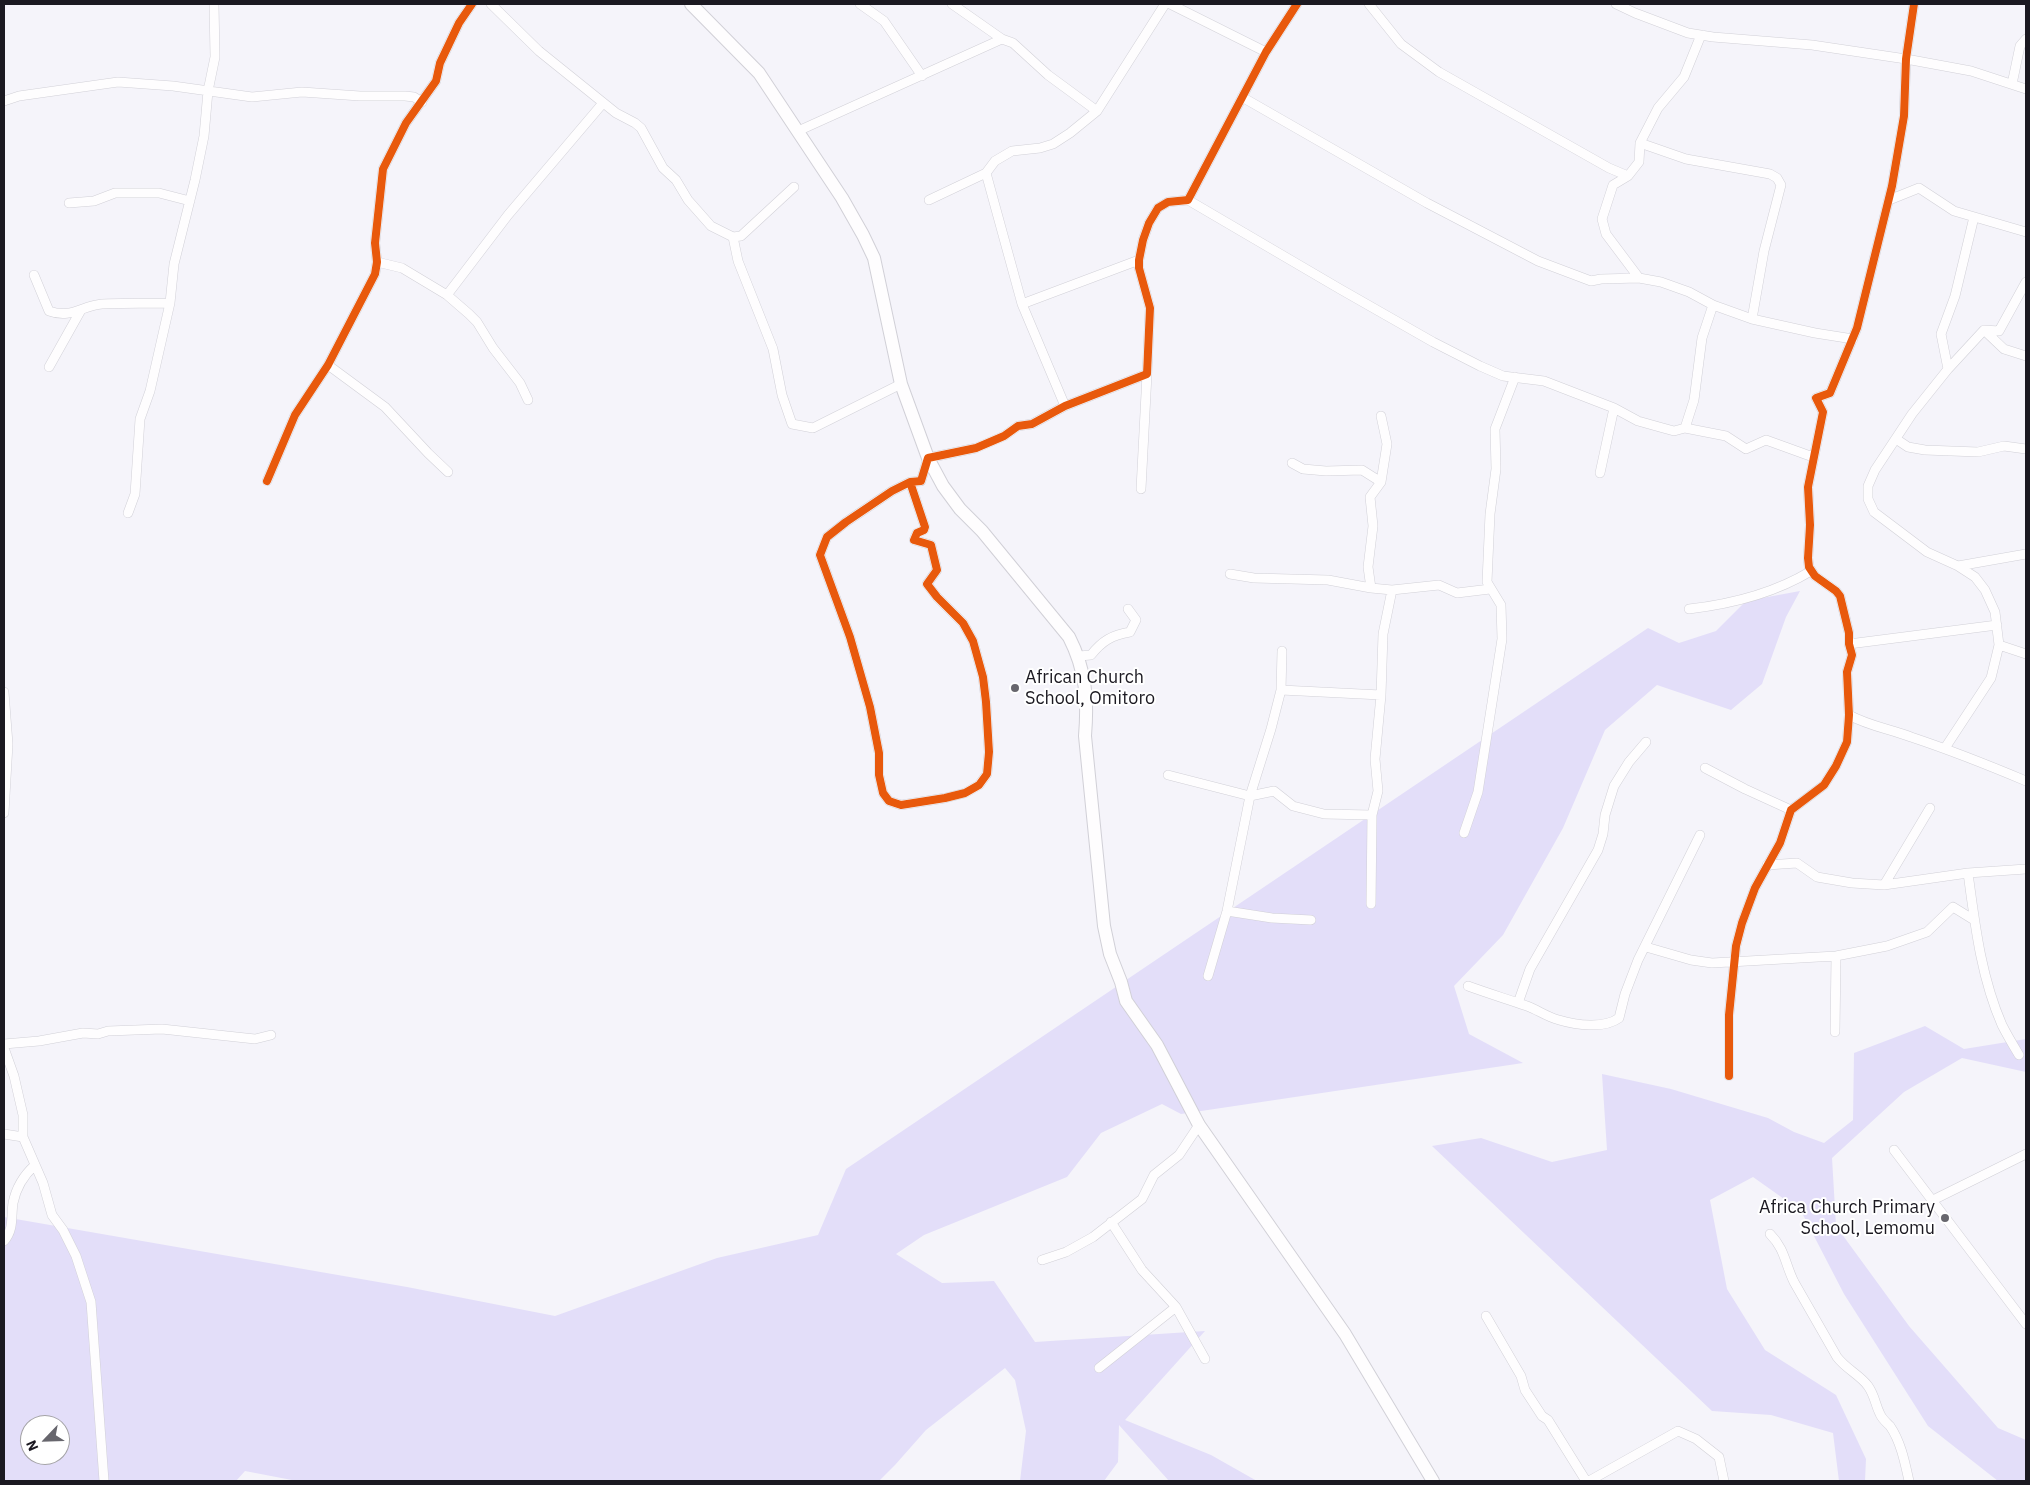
<!DOCTYPE html>
<html>
<head>
<meta charset="utf-8">
<style>
  body { margin:0 }
  #map { position:relative; width:2030px; height:1485px; overflow:hidden; background:#f5f4fa; font-family:"IBM Plex Sans",sans-serif }
  canvas { display:block }
  .frame { position:absolute; inset:0; border:5px solid #1b1921; pointer-events:none }
  .north { position:absolute; left:20px; top:1415px; width:50px; height:50px; box-sizing:border-box; background:#fff; border:1px solid #a4a3a6; border-radius:50%; rotate:246deg; font-size:14px; font-weight:700; line-height:20px; text-align:center; color:#1b1921 }
  .north::after { content:''; display:block; margin:auto; width:18px; height:22px; background:#67666d; clip-path:polygon(50% 0,100% 100%,50% 72%,0 100%) }
</style>
</head>
<body>
<div id="map">
<canvas width="2030" height="1485"></canvas>
<div class="frame"></div>
<div class="north">N</div>
</div>
<script>
const g = document.querySelector('canvas').getContext('2d');
g.lineJoin = 'round';
function paint(path, color) {
  g.fillStyle = color;
  g.fill(path, 'evenodd');
}
function stroke(path, color, width, dash) {
  g.strokeStyle = color;
  g.lineWidth = width;
  g.lineCap = dash ? 'butt' : 'round';
  g.setLineDash(dash || []);
  g.stroke(path);
}
function drawText(font, color, halo, rows, align = 'center') {
  g.font = font + ' "IBM Plex Sans",sans-serif';
  g.lineWidth = 4;
  g.setLineDash([]);
  g.textBaseline = 'middle';
  g.strokeStyle = halo;
  g.fillStyle = color;
  for (const [text, x, y, turn = 0] of rows) {
    g.save();
    g.translate(x, y);
    g.rotate((+turn || 0) * Math.PI / 180);
    g.textAlign = isNaN(turn) ? turn : align;
    if (halo) g.strokeText(text, 0, 0);
    g.fillText(text, 0, 0);
    g.restore();
  }
}
paint(new Path2D(`
  M1800,591L1786,617L1762,684L1731,710L1657,685L1605,730L1563,828L1503,935L1454,986L1469,1034L1523,1063L1181,1114L1162,1104L1101,1133L1067,1177L924,1235L896,1254L942,1283L994,1281L1035,1342L1205,1331L1125,1420L1211,1455L1257,1481H1169L1119,1425L1118,1462L1104,1481H1020L1026,1431L1015,1380L1005,1368L926,1430L895,1465L879,1481H297L245,1471L236,1481H4V1217L407,1287L555,1316L717,1258L818,1235L846,1169L1648,628L1679,643L1716,631L1746,601ZM30,1425H60V1455H30Z
  M1925,1026L1964,1049L2026,1039V1072L1962,1058L1904,1092L1832,1158L1836,1226L1909,1326L1998,1428L2026,1440V1481H1998L1928,1426L1844,1294L1801,1211L1753,1177L1710,1200L1727,1289L1765,1350L1836,1395L1866,1459L1865,1481H1839L1833,1433L1771,1415L1712,1411L1432,1146L1481,1138L1552,1162L1607,1150L1602,1074L1671,1089L1768,1118L1794,1132L1824,1143L1853,1120L1854,1053Z`), '#e3def9');
const minor = new Path2D(`
  M491,4L539,51L616,113L635,123L641,128L663,168L676,180L688,200L711,226L733,237L741,236L794,187
  M860,4L884,21L922,76
  M952,4L1002,39L1013,43L1048,75L1097,111
  M1170,4L1266,52
  M1369,4L1401,44L1439,72L1609,168L1628,176L1639,162L1640,143L1658,108L1684,77L1701,35
  M1616,4L1635,13L1688,33L1713,37L1812,45L1906,59L1971,71L2026,89
  M2012,84L2020,46L2026,39
  M1242,97L1427,203L1538,261L1591,281L1601,279L1639,278L1661,282L1689,292L1713,305L1752,319L1815,333L1853,339
  M4,101L19,96L118,82L173,86L252,97L302,92L360,96H405L414,97L422,102
  M798,131L1002,39
  M1640,143L1686,159L1770,174L1777,178L1781,185L1764,251L1752,319
  M986,173L1022,304L1065,406
  M1628,176L1613,185L1602,219L1606,234L1639,278
  M929,200L986,173L995,161L1012,151L1040,148L1053,144L1070,133L1097,111L1165,4
  M1188,200L1340,289L1433,342L1480,366L1503,376L1544,381L1614,408L1638,421L1663,428L1674,431L1685,428L1726,436L1746,449L1766,440L1813,457
  M1889,200L1919,188L1954,211L2026,232
  M69,203L94,201L115,193H159L190,201
  M733,237L738,261L773,349L782,395L792,424L813,428L901,384
  M377,262L402,268L447,295L469,314L477,322L493,348L520,383L528,400
  M34,275L49,311C71,319 81,306 102,304C125,303 147,303 170,303
  M447,295L508,215L603,103
  M1022,304L1139,260
  M1984,330L2004,349L2026,356
  M328,365L385,407L428,453L448,472
  M49,367L81,310
  M1948,369L1941,334L1955,296L1974,217
  M1685,428L1694,400L1702,338L1713,305
  M1896,439L1908,447L1925,450L1978,452L2004,446L2026,449
  M1292,463L1303,469L1326,471L1362,470L1381,482
  M1600,473L1614,408
  M267,481L295,415L328,365L375,274L377,262L375,243L383,169L406,123L436,81L440,63L459,23L472,4
  M910,482L925,527L924,530L917,533L914,540L931,545L937,570L927,584L937,597L963,623L973,641L983,677L986,702L989,752L987,774L979,785L965,793L945,798L901,805L889,801L883,793L879,775V753L870,707L850,637L820,555L827,537L846,522L892,491L910,482L921,481L928,458L976,448L1004,436L1018,426L1032,424L1065,406L1147,374L1150,308L1139,268V260L1143,240L1149,223L1158,208L1168,202L1188,200L1266,52L1297,4
  M1141,489L1147,374
  M128,513L135,494L140,419L150,391L170,303L174,264L195,180L204,136L208,91L215,57L214,4
  M1958,566L2026,554
  M1230,574L1254,578L1328,580L1371,588L1392,590L1439,585L1457,593L1490,589
  M1371,588L1368,567L1373,526L1370,497L1381,482L1387,444L1381,416
  M1689,609C1732,604 1773,594 1811,571
  M1849,644L1997,625
  M1999,645L2026,654
  M1079,656L1091,655C1102,641 1112,635 1130,632L1136,620L1128,609
  M1281,690L1381,695
  M4,692L8,744L4,813
  M1849,715C1869,726 1890,729 1911,737C1950,750 1988,765 2026,781
  M1945,748L1991,678L1999,645L1995,612L1985,590L1975,577L1958,566L1927,552L1874,512L1868,499V486L1875,470L1912,414L1948,369L1984,330L1999,331L2026,282
  M1705,768L1745,789L1791,810
  M1168,775L1250,796L1274,791L1293,806L1324,814L1372,815
  M1464,833L1478,792L1502,639L1501,605L1487,582L1490,514L1496,469L1495,429L1515,377
  M1767,865L1797,863L1817,877L1852,883L1884,885L1968,873L2026,869
  M1968,873C1975,925 1981,977 2002,1025C2007,1035 2013,1045 2019,1055
  M1884,885L1930,808
  M1371,904L1372,815L1378,791L1375,759L1381,695L1383,634L1392,590
  M1227,911L1272,918L1311,920
  M1646,947L1691,960L1712,963L1836,956L1887,946L1927,932L1953,907L1974,920
  M1208,976L1227,911L1250,796L1271,729L1281,690L1282,651
  M1468,986C1487,993 1507,999 1527,1006C1538,1010 1547,1017 1559,1020C1576,1025 1604,1029 1619,1018L1625,994L1638,960L1700,835
  M1518,1003L1530,969L1598,850L1603,834L1605,815L1614,786L1629,762L1646,742
  M1835,1032L1836,956
  M4,1044L39,1041L83,1033L98,1034L108,1031L162,1029L255,1039L271,1035
  M4,1048L14,1076L23,1115V1137L43,1183L52,1215L63,1230L76,1256L91,1302L104,1481
  M1729,1076V1015L1736,946L1742,923L1755,888L1780,843L1791,810L1824,785L1836,766L1847,742L1849,715L1847,672L1852,655L1849,644V633L1840,596L1836,591L1815,576L1809,567L1808,558L1810,525L1808,487L1823,412L1816,398L1830,393L1857,328L1892,186L1904,116L1906,59L1914,4
  M4,1134L23,1137
  M1894,1150L2026,1324
  M1931,1201L2026,1154
  M1111,1222L1142,1270L1176,1307L1205,1359
  M1770,1234C1785,1249 1785,1264 1794,1282L1837,1357C1846,1369 1860,1375 1868,1386C1875,1396 1875,1404 1880,1414C1882,1419 1886,1422 1890,1426C1901,1442 1905,1463 1909,1481
  M4,1241C14,1230 11,1216 13,1203C16,1188 24,1175 35,1165
  M1042,1260L1066,1252L1093,1237L1142,1199L1154,1175L1179,1155L1199,1125
  M1486,1316L1521,1376L1525,1390L1542,1416L1548,1420L1586,1481
  M1099,1368L1176,1307
  M1589,1481L1678,1431L1696,1439L1719,1457L1724,1481`);
const secondary = new Path2D(`
  M691,4L759,73L842,198L863,235L874,258L901,384L928,458L943,486L960,509L982,531L1069,637C1086,670 1088,700 1085,736L1104,926L1110,954L1121,982L1126,1001L1157,1045L1199,1125L1345,1334L1433,1481`);
stroke(minor, '#d1d0d7', 10);
stroke(secondary, '#d1d0d7', 14);
stroke(minor, '#fefdfe', 9);
stroke(secondary, '#fefdfe', 12);
stroke(new Path2D(`
  M267,481L295,415L328,365L375,274L377,262L375,243L383,169L406,123L436,81L440,63L459,23L472,4
  M910,482L925,527L924,530L917,533L914,540L931,545L937,570L927,584L937,597L963,623L973,641L983,677L986,702L989,752L987,774L979,785L965,793L945,798L901,805L889,801L883,793L879,775V753L870,707L850,637L820,555L827,537L846,522L892,491L910,482L921,481L928,458L976,448L1004,436L1018,426L1032,424L1065,406L1147,374L1150,308L1139,268V260L1143,240L1149,223L1158,208L1168,202L1188,200L1266,52L1297,4
  M1729,1076V1015L1736,946L1742,923L1755,888L1780,843L1791,810L1824,785L1836,766L1847,742L1849,715L1847,672L1852,655L1849,644V633L1840,596L1836,591L1815,576L1809,567L1808,558L1810,525L1808,487L1823,412L1816,398L1830,393L1857,328L1892,186L1904,116L1906,59L1914,4`), '#e8590c', 8);
for (const [x, y, r, color] of [
  [1015,688,5,"#67666d"],
  [1945,1218,5,"#67666d"]
]) {
  const dot = new Path2D();
  dot.arc(x, y, r, 0, 2 * Math.PI);
  g.fillStyle = color;
  g.fill(dot);
  stroke(dot, '#fff', 2);
}
drawText('18px', '#1b1921', '#fff', [
  ["African Church",1025,678],
  ["School, Omitoro",1025,699],
  ["Africa Church Primary",1935,1208,"right"],
  ["School, Lemomu",1935,1229,"right"]
], 'left');
</script>
</body>
</html>
